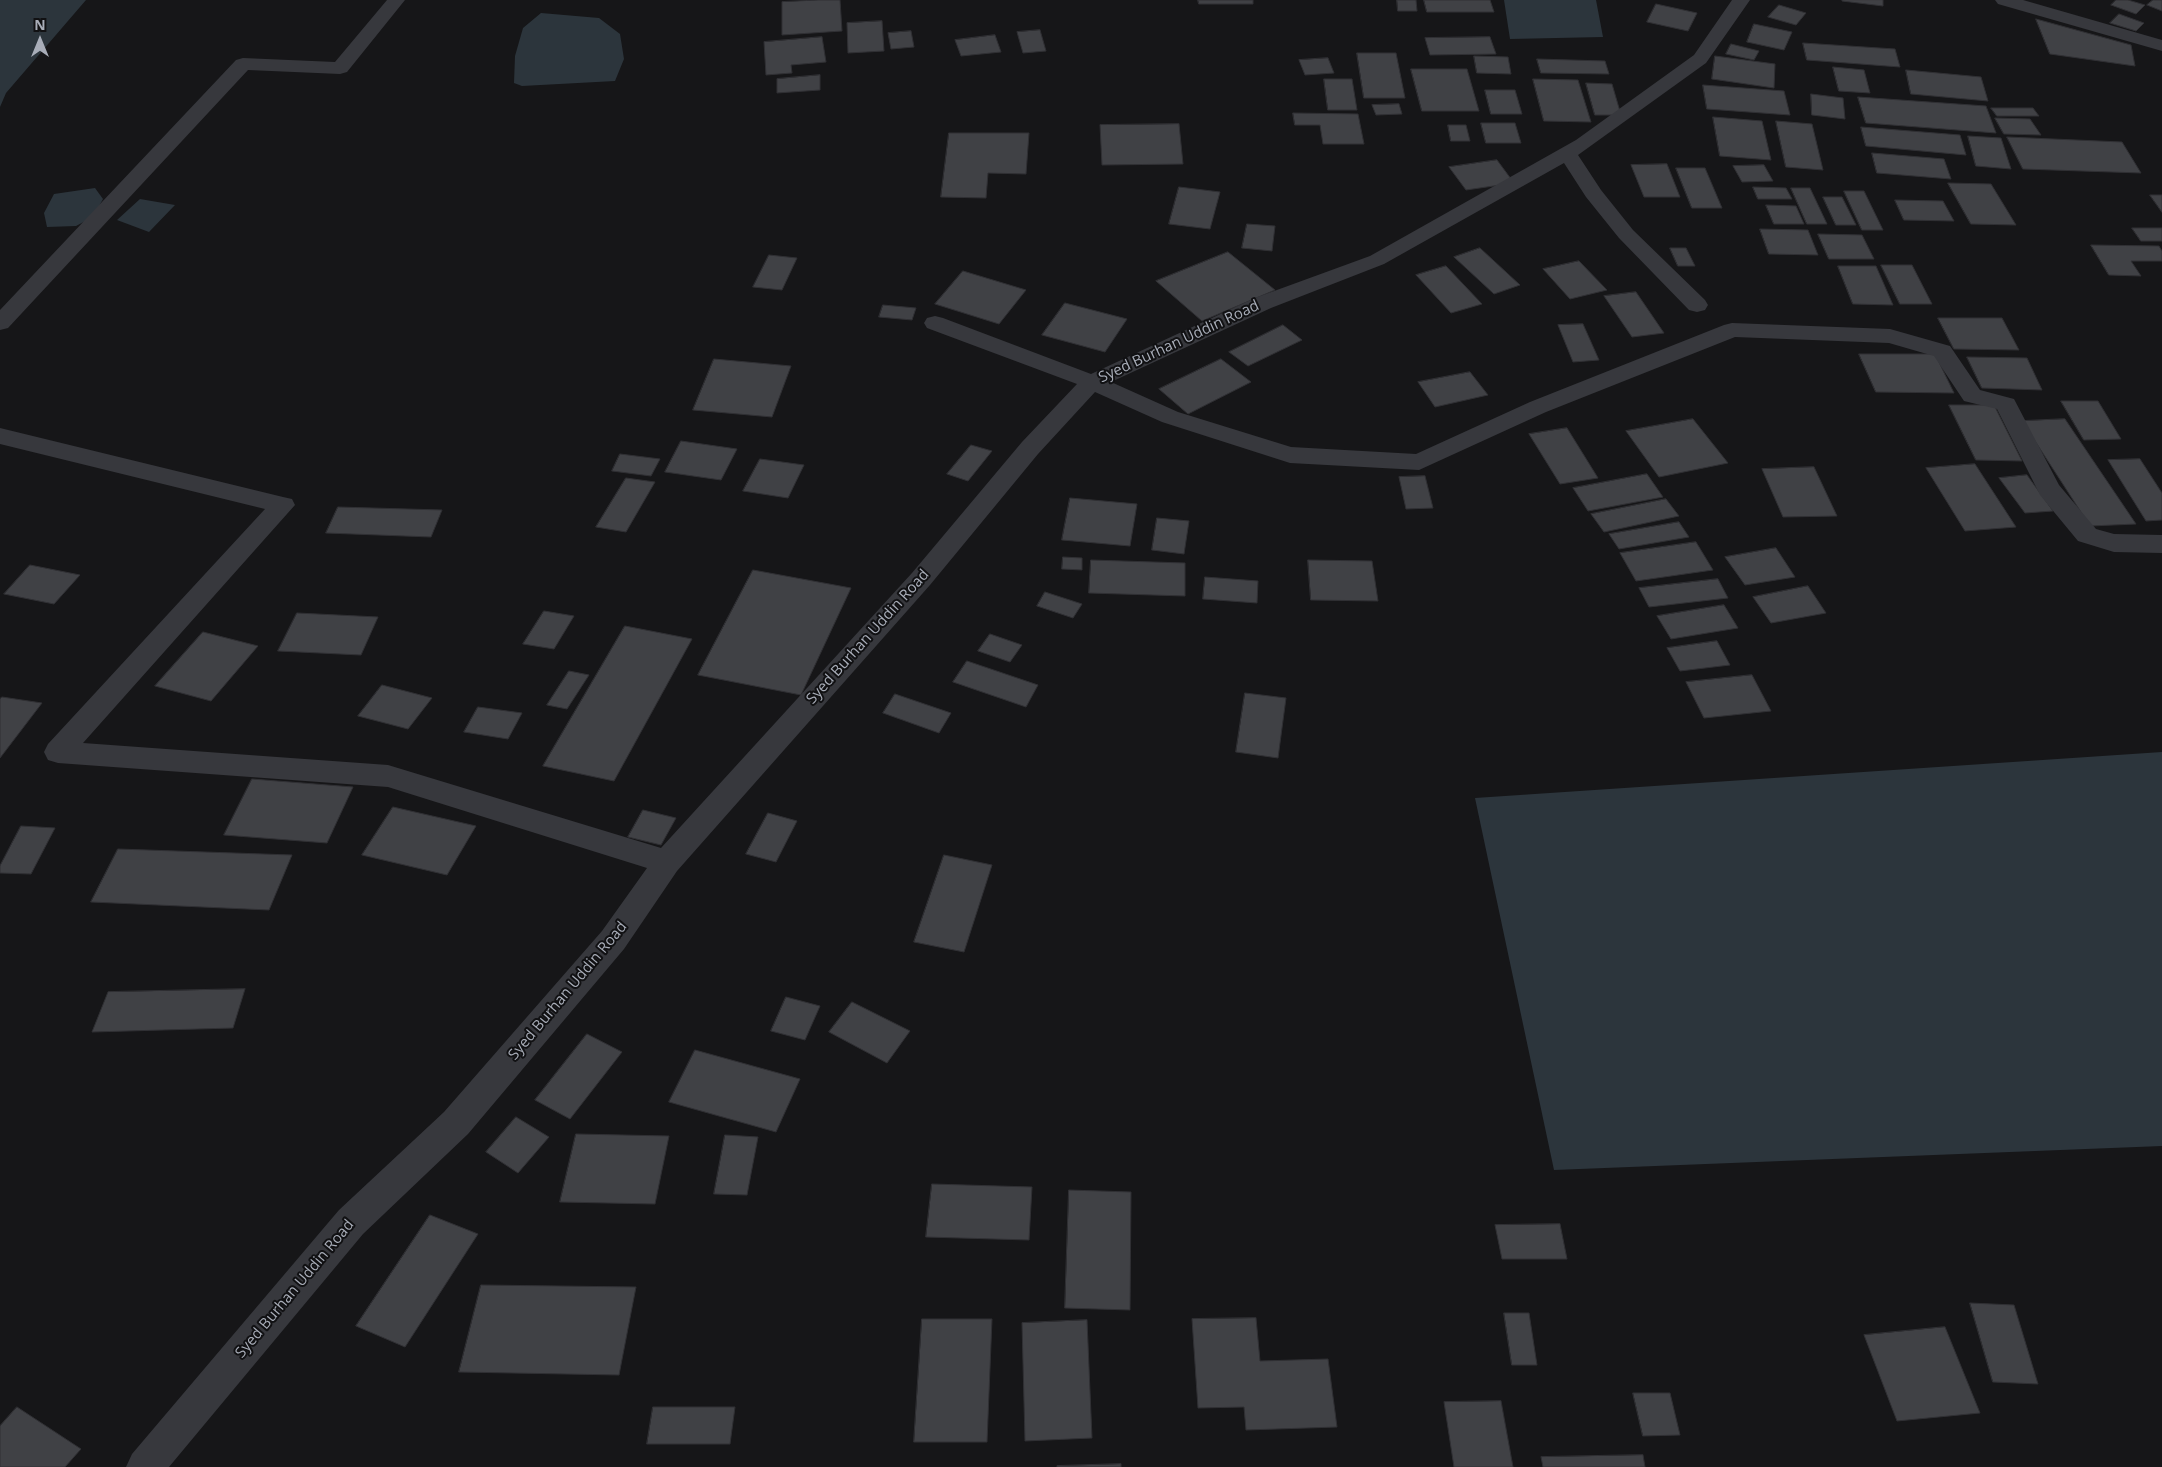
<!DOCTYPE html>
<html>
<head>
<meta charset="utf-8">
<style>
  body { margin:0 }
  #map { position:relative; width:2162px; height:1467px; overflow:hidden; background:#161618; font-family:"Open Sans",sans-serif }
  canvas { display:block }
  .north { position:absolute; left:15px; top:15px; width:50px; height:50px; -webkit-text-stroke:4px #111113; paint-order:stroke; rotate:0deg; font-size:14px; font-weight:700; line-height:20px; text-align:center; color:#a8adb8 }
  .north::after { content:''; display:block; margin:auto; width:18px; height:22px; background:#a8adb8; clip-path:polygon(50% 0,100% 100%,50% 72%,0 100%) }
</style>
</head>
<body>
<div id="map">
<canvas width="2162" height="1467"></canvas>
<div class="north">N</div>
</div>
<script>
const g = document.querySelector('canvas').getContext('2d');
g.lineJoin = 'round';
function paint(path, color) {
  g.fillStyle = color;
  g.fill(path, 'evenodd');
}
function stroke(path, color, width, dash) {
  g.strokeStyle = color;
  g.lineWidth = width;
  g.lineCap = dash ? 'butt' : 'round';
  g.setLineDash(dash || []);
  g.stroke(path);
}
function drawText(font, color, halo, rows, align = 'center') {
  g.font = font + ' "Open Sans",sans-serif';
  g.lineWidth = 4;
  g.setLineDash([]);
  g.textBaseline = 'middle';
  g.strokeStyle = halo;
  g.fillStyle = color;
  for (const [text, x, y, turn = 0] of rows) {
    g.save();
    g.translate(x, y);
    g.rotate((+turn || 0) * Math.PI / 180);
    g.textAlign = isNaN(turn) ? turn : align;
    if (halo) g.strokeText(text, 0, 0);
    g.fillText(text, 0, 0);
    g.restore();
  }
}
paint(new Path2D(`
  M0,0H86L6,93L0,107Z
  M1504,0H1596L1603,37L1510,39Z
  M541,13L599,18L620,34L624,59L615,81L522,86L514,83L515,56L523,28Z
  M95,188L103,199L93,217L76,226L47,227L44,213L54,194Z
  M140,199L175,205L149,232L117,220Z
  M2162,752V1146L1554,1170L1475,798Z`), '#2c353c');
const building = new Path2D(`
  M818,0H840L842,31L782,35V2Z
  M1198,0H1253V4H1199Z
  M1397,0H1416L1417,11H1398Z
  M1424,0H1490L1494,12H1427Z
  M1883,0V6L1842,1V0Z
  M2116,0H2128L2145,5L2136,14L2111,5Z
  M2153,0H2162V11L2147,5Z
  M1656,4L1697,13L1688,31L1647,22Z
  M1779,5L1806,13L1796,25L1768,17Z
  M2119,14L2144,23L2136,31L2110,23Z
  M2036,19L2131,45L2135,66L2050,54Z
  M882,21L884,51L848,53L847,23Z
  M1754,24L1792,32L1784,50L1747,42Z
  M1040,30L1046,51L1023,53L1017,32Z
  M911,31L914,47L891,49L888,33Z
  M995,35L1001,52L961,56L955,40Z
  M822,37L826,62L791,65L792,73L766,75L764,42Z
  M1490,37L1496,54L1430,55L1425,38Z
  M1803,43L1895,49L1900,67L1807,60Z
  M1731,44L1759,51L1754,60L1726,54Z
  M1357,53H1396L1405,98H1364Z
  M1474,56L1508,57L1511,74L1477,73Z
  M1715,56L1775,64L1774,88L1712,79Z
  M1328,58L1334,73L1305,75L1299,60Z
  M1537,59L1605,61L1609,74L1541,73Z
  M1833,67L1864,70L1870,93L1839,91Z
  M1411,69H1467L1479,111H1422Z
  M1906,70L1981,77L1988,101L1911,94Z
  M820,75V90L777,93V79Z
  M1324,79H1352L1357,110H1328Z
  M1533,79L1578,80L1591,122L1544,121Z
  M1586,83L1612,84L1621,115H1595Z
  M1703,85L1784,91L1790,115L1707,109Z
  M1485,90H1515L1522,114H1491Z
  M1811,94L1843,98L1845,119L1812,115Z
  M1858,97L1986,106L1996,133L1866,123Z
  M1399,104L1402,114L1376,115L1372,105Z
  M1991,108H2033L2039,116H1997Z
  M1293,113L1358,114L1364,144H1323L1320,125H1295Z
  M1713,117L1762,121L1771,160L1720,156Z
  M1995,118L2030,119L2041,135L2004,134Z
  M1776,121L1812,124L1823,170L1786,167Z
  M1481,123H1515L1521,143H1486Z
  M1179,124L1183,164L1102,165L1100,125Z
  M1448,125H1466L1470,141H1451Z
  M1861,127L1960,135L1966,155L1866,146Z
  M949,133H1029L1026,174L988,173L986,198L941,197Z
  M1968,136L2001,138L2011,169L1976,166Z
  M2007,137L2122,142L2141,173L2023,169Z
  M1872,153L1944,159L1951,179L1877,173Z
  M1497,160L1514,183L1466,190L1449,167Z
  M1667,164L1680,197H1644L1631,165Z
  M1764,165L1773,181L1742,182L1733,166Z
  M1676,168H1705L1722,208H1692Z
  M1948,183L1991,184L2016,225L1971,224Z
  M1179,187L1220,192L1210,229L1169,224Z
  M1753,187L1786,188L1792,199H1758Z
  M1791,188H1810L1827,224H1807Z
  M1844,191H1864L1883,230H1862Z
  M2150,195H2162V212Z
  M1823,197H1842L1856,225H1836Z
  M1895,200L1943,201L1954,221L1904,220Z
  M1766,205L1796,206L1804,224H1774Z
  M1247,224L1275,226L1272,251L1242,248Z
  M2132,228H2162V241H2141Z
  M1760,229L1808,230L1818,255L1769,254Z
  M1818,234L1862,235L1874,259H1829Z
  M2091,245L2159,246L2162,251V261H2131L2141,276L2109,275Z
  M1480,248L1520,285L1494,294L1454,257Z
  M1670,248H1686L1695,266H1678Z
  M1228,252L1275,290L1202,321L1156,281Z
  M769,255L797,258L782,290L753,287Z
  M1579,261L1607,290L1570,299L1543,269Z
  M1881,265H1912L1932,304H1900Z
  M1446,266L1482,304L1451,313L1416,275Z
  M1838,266H1876L1893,305L1853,304Z
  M963,271L1026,290L999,324L935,304Z
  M1636,292L1664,333L1632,337L1604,296Z
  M1065,303L1127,319L1105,352L1042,335Z
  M883,305L916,308L912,320L879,317Z
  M1938,318H2002L2019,350L1954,349Z
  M1583,324L1599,360L1573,362L1558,325Z
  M1283,325L1302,340L1248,366L1229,352Z
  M1859,354H1935L1954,393L1876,392Z
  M1967,357L2027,358L2042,390L1982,388Z
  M714,359L791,366L772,417L693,410Z
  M1221,359L1251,382L1188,414L1159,389Z
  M1470,372L1488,395L1435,407L1418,382Z
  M2061,401H2098L2121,439L2084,440Z
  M1949,405H1994L2022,461L1976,460Z
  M1693,419L1728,463L1659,477L1626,431Z
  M2065,419L2136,524L2090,526L2022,421Z
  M1567,428L1598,478L1560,484L1529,434Z
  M681,441L737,449L721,480L665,472Z
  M971,445L992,451L968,481L947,474Z
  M620,454L660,459L651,476L612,471Z
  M760,459L804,465L788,498L743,491Z
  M2140,459L2162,493V520L2146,521L2108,460Z
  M1975,464L2016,527L1965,531L1926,468Z
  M1814,467L1837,516L1783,517L1762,469Z
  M1647,474L1663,497L1588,511L1573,488Z
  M2027,475L2053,511L2025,513L1999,478Z
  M1425,476L1433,508L1406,509L1399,477Z
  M626,478L655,482L626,532L596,527Z
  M1070,498L1137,504L1130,546L1062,540Z
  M1666,499L1679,516L1604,532L1591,514Z
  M338,507L442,510L431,537L326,533Z
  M1157,518L1189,521L1184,554L1152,550Z
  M1679,522L1689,537L1619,549L1609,534Z
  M1696,542L1713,570L1636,581L1620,553Z
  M1776,548L1795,577L1745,585L1725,557Z
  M1063,557L1082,558V570L1062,569Z
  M1091,560L1185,563V596L1089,593Z
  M1308,560L1372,561L1378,601L1311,600Z
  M30,565L80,575L54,604L4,594Z
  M753,570L851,588L801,695L698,675Z
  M1205,577L1258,581L1257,603L1203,599Z
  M1718,579L1728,598L1649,607L1639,588Z
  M1808,586L1826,613L1771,623L1753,597Z
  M1045,592L1082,604L1073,618L1037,606Z
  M1724,605L1738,628L1671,639L1657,616Z
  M544,611L574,616L554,649L523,644Z
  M297,613L378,617L361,655L278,651Z
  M625,626L692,639L614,781L543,766Z
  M203,632L258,646L211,701L155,686Z
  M990,634L1022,645L1010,662L978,651Z
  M1717,641L1730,665L1680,671L1667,648Z
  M967,661L1038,685L1026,707L953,682Z
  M569,671L589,675L567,709L547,705Z
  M1752,675L1771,711L1704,718L1686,682Z
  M382,685L432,698L408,729L358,716Z
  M1245,693L1286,698L1278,758L1236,752Z
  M895,694L951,713L939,733L883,713Z
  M2,697L42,703L0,758V699Z
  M478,707L522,713L508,739L464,732Z
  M252,779L353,787L327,843L224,835Z
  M393,807L476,826L447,875L362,855Z
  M643,810L676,818L661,845L628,837Z
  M768,813L797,821L776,862L746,854Z
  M21,826L55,828L31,874L0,873V866Z
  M118,849L292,855L269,910L91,902Z
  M944,855L992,865L964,952L914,942Z
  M245,989L233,1028L92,1032L108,992Z
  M786,997L820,1006L805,1040L771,1031Z
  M852,1002L910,1031L887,1063L829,1032Z
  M587,1034L622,1052L570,1119L535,1100Z
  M695,1050L800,1079L776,1132L669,1102Z
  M516,1117L549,1137L518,1173L486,1152Z
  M576,1134L669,1136L655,1204L560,1202Z
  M725,1135L758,1137L747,1195L714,1194Z
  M932,1184L1032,1187L1029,1240L926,1237Z
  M1069,1190L1131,1192L1130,1310L1065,1308Z
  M430,1215L478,1234L405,1347L356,1326Z
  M1560,1224L1567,1259H1502L1495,1225Z
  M481,1285L636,1287L619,1375L459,1372Z
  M1970,1303L2014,1305L2038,1384L1993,1382Z
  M1504,1313H1529L1537,1365H1512Z
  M1256,1318L1260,1361L1328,1359L1337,1427L1246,1430L1244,1407L1198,1408L1192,1319Z
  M922,1319H992L987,1442H914Z
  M1087,1320L1092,1438L1025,1441L1022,1323Z
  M1945,1327L1980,1413L1897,1421L1864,1335Z
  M1633,1393H1670L1680,1435L1643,1436Z
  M1501,1401L1513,1467H1454L1444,1402Z
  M17,1407L81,1449L65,1467H0V1426Z
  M653,1407H735L730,1444H647Z
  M1643,1455L1645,1467H1543L1541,1457Z
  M1121,1464V1467H1057V1466Z`);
paint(building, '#404145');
stroke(building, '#303034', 1);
paint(new Path2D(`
  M387,0H405L347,72L340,74L248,70L8,328L0,330V310L236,60L243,58L335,62Z
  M1732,0H1750L1706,63L1578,155L1601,190L1633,230L1705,300L1708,305L1705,310L1697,312L1689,310L1619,238L1586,197L1564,163L1384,264L1271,308L1111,382L1178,412L1291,447L1416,454L1530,402L1724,325L1732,323L1890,329L1950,346L1980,390L2014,399L2059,485L2096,529L2114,534L2162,535V553L2114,552L2078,541L2040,495L1997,409L1964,401L1934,356L1889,343L1735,337L1546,412L1419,470L1290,463L1162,422L1095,392L1038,454L930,585L677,871L624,949L468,1134L363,1234L169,1467H126L132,1454L339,1210L444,1112L602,931L647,868L388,787L58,763L48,760L44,752L48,744L265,509L0,444V428L283,497L292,499L295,505L83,743L388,765L661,848L912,573L1022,442L1077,384L927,328L924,323L927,318L935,316L943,318L1091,374L1255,298L1370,256L1576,140L1694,55Z
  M1995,0H2023L2162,40V51L1998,4Z`), '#37383d');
drawText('15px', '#a8adb8', '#111113', [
  ["Syed Burhan Uddin Road",1179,342,-25],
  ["Syed Burhan Uddin Road",868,637,-48],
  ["Syed Burhan Uddin Road",568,991,-50],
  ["Syed Burhan Uddin Road",295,1289,-50]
]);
</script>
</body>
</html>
